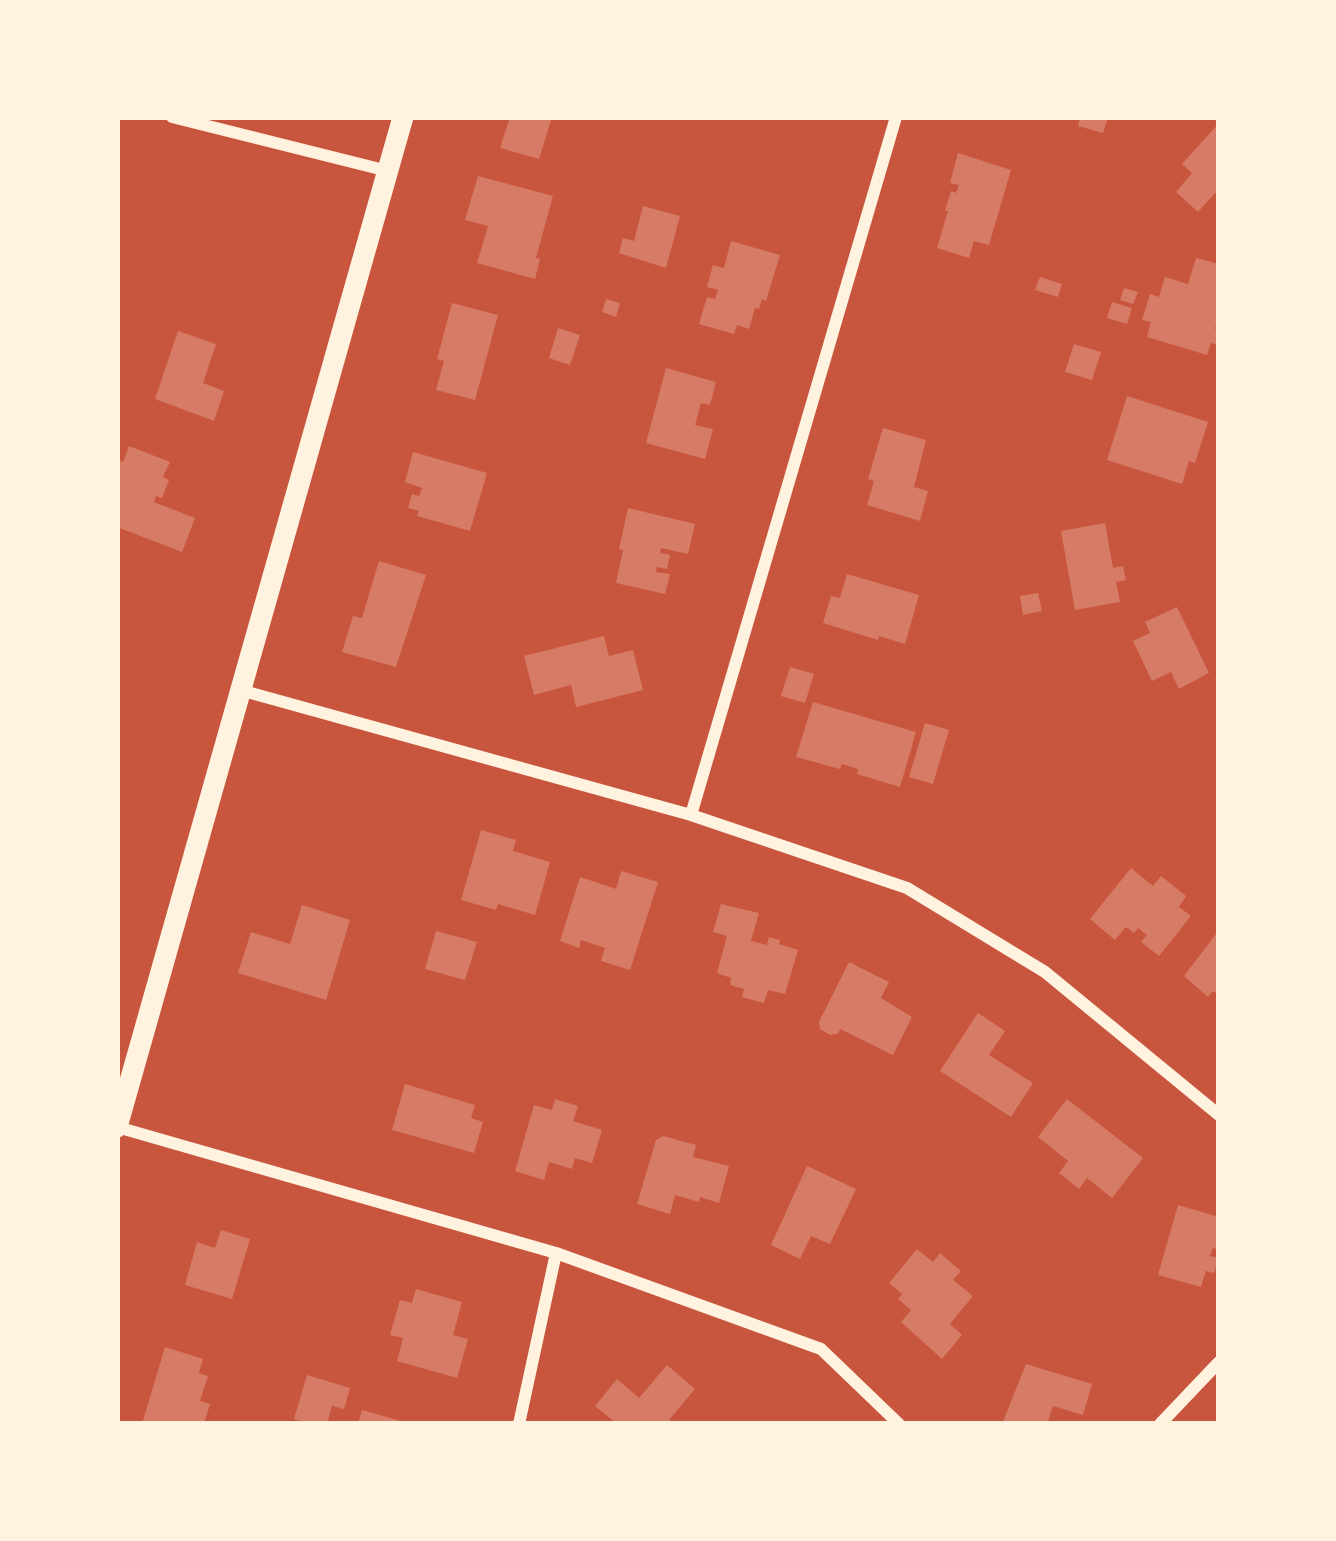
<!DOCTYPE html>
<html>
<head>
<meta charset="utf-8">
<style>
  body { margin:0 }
  #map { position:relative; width:1336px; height:1541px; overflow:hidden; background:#c8553d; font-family:Overpass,sans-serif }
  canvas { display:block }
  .frame { position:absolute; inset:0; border:120px solid #fff3e0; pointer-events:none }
</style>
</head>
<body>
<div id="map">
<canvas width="1336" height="1541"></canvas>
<div class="frame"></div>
</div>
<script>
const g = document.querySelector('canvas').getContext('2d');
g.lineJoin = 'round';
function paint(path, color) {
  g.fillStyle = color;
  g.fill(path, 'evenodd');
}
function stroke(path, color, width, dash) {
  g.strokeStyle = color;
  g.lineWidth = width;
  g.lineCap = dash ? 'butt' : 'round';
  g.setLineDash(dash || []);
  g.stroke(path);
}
paint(new Path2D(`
  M510,117H552L539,159L500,148Z
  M1080,117H1108L1103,133L1078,126Z
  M1219,123V197L1215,193L1198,212L1176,192L1192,173L1182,164Z
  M958,153L1011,170L989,245L974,241L969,258L937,248L948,211H945L951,191L956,193L959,185L950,183Z
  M478,176L553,196L536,258L540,259L535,279L477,263L488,226L465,220Z
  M643,206L680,216L666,268L619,253L623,238L634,241Z
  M731,241L780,255L766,301L762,299L759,309L755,308L749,329L737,325L734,334L699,324L707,297L715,299L718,290L707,287L713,265L724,268Z
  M1196,258L1219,264V314L1215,329L1219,330V340L1218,345L1211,343L1207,355L1147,337L1151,322L1142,320L1150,294L1159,297L1165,277L1188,284Z
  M1040,277L1062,284L1058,297L1035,290Z
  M1124,288L1138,292L1133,304L1120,300Z
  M606,299L620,303L616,317L602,312Z
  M1112,302L1132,308L1127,324L1107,318Z
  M452,303L498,315L475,400L436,390L444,361L437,359Z
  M558,328L580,335L570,365L549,358Z
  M178,331L216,344L203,383L224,391L214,421L155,399Z
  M1074,344L1101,352L1092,380L1065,372Z
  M666,368L716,382L710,405L701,403L695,425L713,429L705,459L646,443Z
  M1127,396L1208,422L1195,463L1189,461L1182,484L1107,460Z
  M883,428L926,440L914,487L928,491L920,521L867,505L874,481L868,479Z
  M129,446L170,462L163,477L169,480L162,498L156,496L154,502L195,518L182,552L117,527V459L123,462Z
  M413,452L487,473L470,531L417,516L419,511L408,508L412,494L419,496L422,488L405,482Z
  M628,508L695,524L688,554L661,548L660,553L670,555L667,569L657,567L656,572L670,574L665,594L616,583L623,550L619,549Z
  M1105,523L1113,568L1123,566L1126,580L1116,582L1120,602L1075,610L1061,531Z
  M379,561L426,575L396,667L342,652L353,616L362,618Z
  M847,574L919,595L905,644L879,636L878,640L823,623L831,596L840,598Z
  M1038,593L1042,611L1023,615L1020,596Z
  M1177,607L1209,673L1179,689L1171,672L1152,681L1133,641L1150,633L1145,622Z
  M604,636L609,656L633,650L643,690L576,707L571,685L534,695L524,656Z
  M790,667L814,674L805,703L781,696Z
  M813,702L916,732L900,787L857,774L858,769L842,764L840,769L796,757Z
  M925,723L949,730L933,784L909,777Z
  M481,830L516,840L513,851L550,862L535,915L498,904L496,910L461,900Z
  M1131,868L1153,886L1161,876L1186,896L1179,907L1191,916L1159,956L1141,942L1147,935L1138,928L1134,933L1126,927L1115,940L1090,919Z
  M621,871L658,882L630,970L601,961L605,948L581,940L579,948L560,941L580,877L616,889Z
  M721,904L759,913L751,941L767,945L769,937L780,940L779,944L798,950L785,994L768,990L764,1003L742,997L744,989L730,985L731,978L717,973L727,936L713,932Z
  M302,905L350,920L326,1000L238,973L251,932L290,944Z
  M436,931L477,942L465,980L425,969Z
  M1216,934L1219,936V995L1213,991L1208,997L1184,976Z
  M849,962L889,982L881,998L912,1017L893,1055L840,1029L838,1034L830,1035L820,1029L819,1022Z
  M978,1013L1005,1031L989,1055L1033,1083L1011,1117L940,1071Z
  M405,1084L475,1105L471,1118L483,1122L474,1153L392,1130Z
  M555,1099L578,1106L573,1121L602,1130L592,1163L575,1158L572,1169L549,1162L544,1180L515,1171L534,1105L552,1110Z
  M1067,1099L1143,1158L1112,1198L1087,1178L1079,1189L1059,1173L1068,1161L1038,1137Z
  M663,1136L696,1145L693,1157L729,1166L719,1203L700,1197L699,1202L675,1195L670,1214L637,1204L656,1140Z
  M807,1166L856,1189L830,1244L811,1236L800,1259L771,1245Z
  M1178,1205L1219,1217V1250L1213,1248L1210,1256L1219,1258L1214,1273L1206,1271L1201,1287L1158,1275Z
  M221,1230L250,1239L232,1299L185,1285L197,1242L215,1248Z
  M917,1249L933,1262L940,1253L961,1271L953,1280L973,1296L950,1324L962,1335L942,1359L901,1322L911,1310L898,1299L902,1294L889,1283Z
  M416,1289L462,1302L453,1335L468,1339L457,1378L397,1361L403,1338L390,1335L400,1300L412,1303Z
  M165,1347L203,1359L199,1373L208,1376L200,1401L210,1404L204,1424H142Z
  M1026,1364L1092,1384L1083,1415L1053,1406L1047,1424H1002Z
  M667,1365L695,1389L669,1420L674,1424H617L595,1406L617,1379L639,1398Z
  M307,1375L350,1388L344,1409L332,1406L327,1424H311L294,1419Z
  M362,1410L408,1423V1424H358Z`), '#d67c66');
stroke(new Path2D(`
  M172,117L388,171
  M240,690L691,815L907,888L1045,972L1219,1115
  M691,815L896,117
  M117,1127L556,1253L821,1349L899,1424
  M519,1424L556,1253
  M1160,1424L1219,1362`), '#fff3e0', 12);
stroke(new Path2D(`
  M117,1127L403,117`), '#fff3e0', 21);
</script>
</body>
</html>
